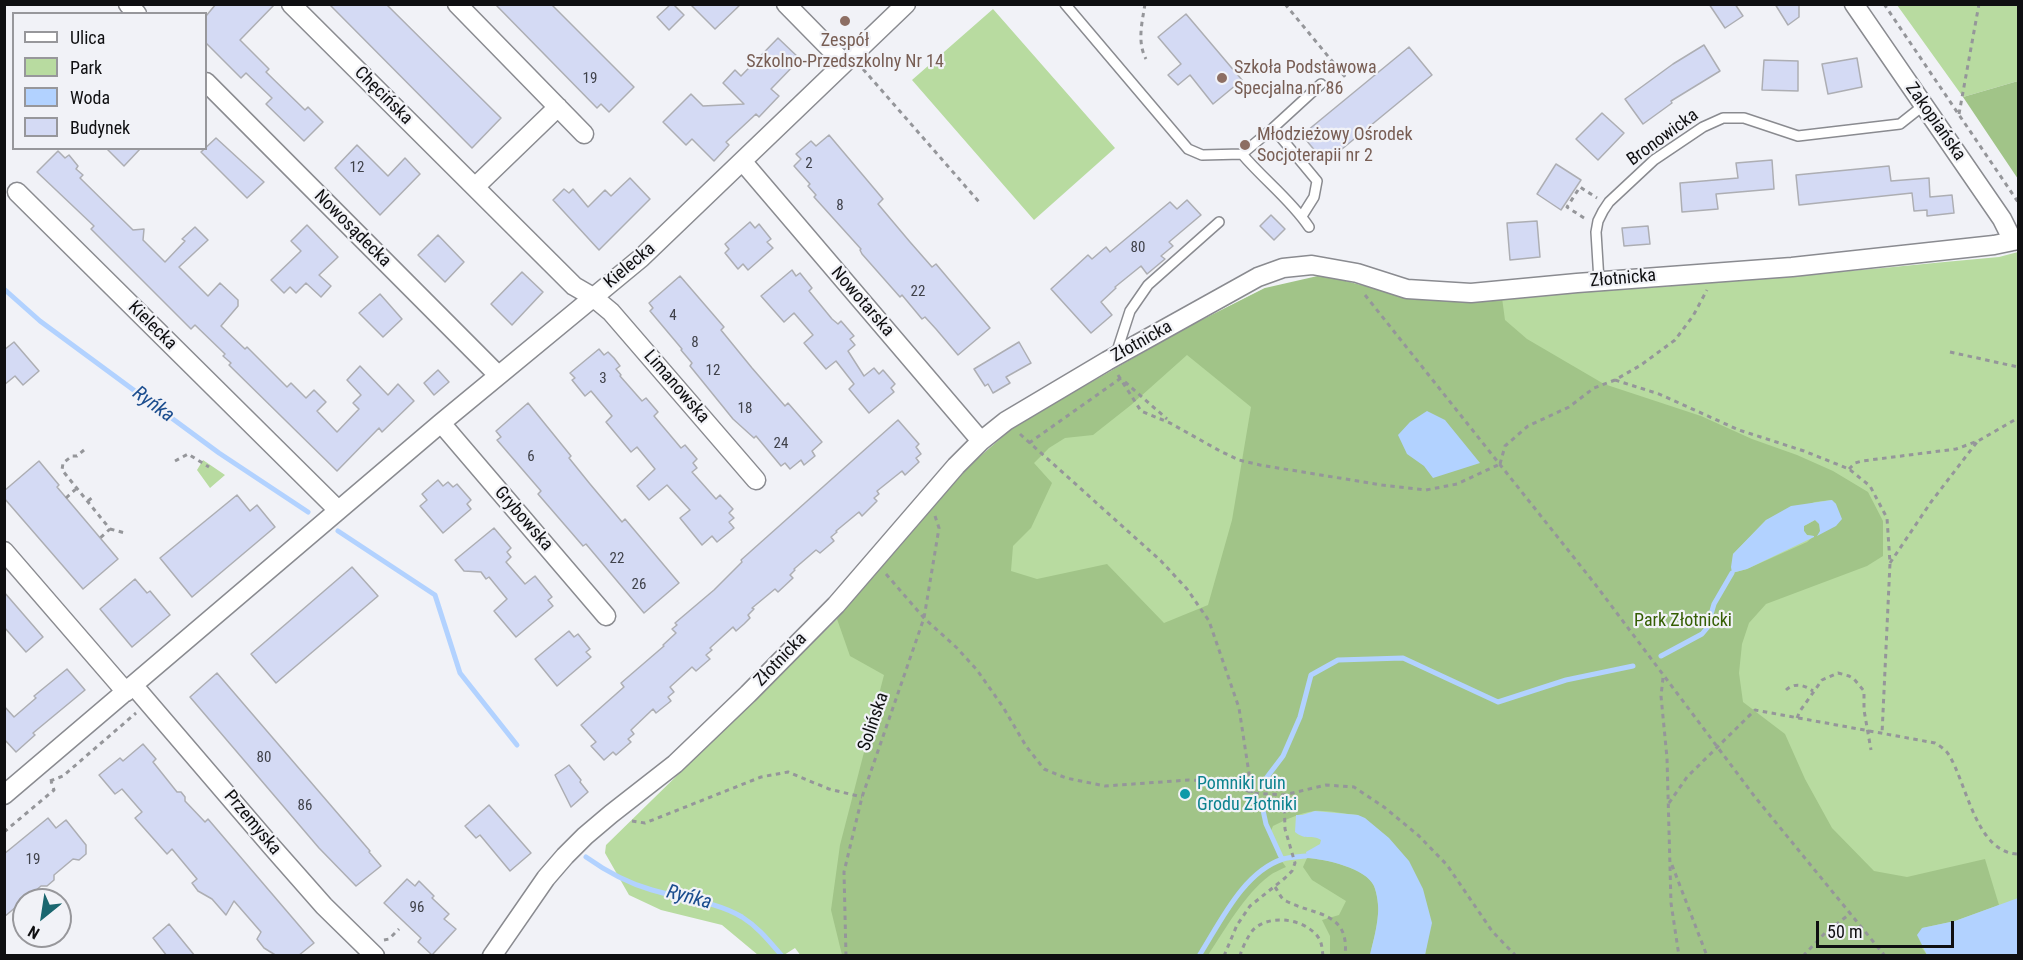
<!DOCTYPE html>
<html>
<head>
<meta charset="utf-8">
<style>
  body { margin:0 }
  #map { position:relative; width:2023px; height:960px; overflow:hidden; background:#f1f2f7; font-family:"Roboto Condensed",sans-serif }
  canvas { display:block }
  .frame { position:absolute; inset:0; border:6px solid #0f0f11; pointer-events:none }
  .legend { position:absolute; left:12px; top:12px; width:195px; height:138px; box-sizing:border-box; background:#f1f2f7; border:2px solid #97979b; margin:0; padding:8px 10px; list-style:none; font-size:18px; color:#0f0f11 }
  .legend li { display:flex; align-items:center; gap:12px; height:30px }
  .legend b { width:30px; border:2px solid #97979b }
  .north { position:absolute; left:12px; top:888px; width:60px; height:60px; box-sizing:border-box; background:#f1f2f7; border:2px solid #97979b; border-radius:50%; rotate:210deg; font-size:16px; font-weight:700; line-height:24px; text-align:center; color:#0f0f11 }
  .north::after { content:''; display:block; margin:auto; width:21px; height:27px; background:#1a666f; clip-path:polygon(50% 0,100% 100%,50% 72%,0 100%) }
  .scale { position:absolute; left:1816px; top:921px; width:138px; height:27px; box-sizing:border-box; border:3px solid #0f0f11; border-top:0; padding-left:8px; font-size:18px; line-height:21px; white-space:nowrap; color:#0f0f11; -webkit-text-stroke:4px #f1f2f7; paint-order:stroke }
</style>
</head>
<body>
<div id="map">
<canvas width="2023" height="960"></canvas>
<div class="frame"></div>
<ul class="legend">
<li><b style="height:8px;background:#fff"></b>Ulica</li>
<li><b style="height:16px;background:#b8dba0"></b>Park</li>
<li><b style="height:16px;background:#b2d2ff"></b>Woda</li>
<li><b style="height:16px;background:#d4daf4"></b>Budynek</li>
</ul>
<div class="north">N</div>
<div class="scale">50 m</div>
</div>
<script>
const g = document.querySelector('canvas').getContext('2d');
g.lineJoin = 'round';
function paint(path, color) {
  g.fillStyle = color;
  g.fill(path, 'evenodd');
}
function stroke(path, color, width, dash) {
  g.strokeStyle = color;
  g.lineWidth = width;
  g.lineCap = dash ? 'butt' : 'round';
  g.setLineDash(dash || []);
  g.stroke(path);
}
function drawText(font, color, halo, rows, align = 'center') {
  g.font = font + ' "Roboto Condensed",sans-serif';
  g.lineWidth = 4.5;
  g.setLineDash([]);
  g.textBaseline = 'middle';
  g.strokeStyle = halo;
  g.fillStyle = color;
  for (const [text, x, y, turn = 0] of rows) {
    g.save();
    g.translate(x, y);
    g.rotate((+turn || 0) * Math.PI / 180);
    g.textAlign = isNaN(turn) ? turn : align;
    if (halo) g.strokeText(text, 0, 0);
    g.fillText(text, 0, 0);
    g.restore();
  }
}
paint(new Path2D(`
  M1897,5H2018V81L1963,97Z
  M993,9L1115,148L1034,220L912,80Z
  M2018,252V955L801,956L795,948L784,955H758L722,925L661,910L629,895L605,853L606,845L837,619L969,466L1186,328L1265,288L1409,297C1468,306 1527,295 1586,292C1724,283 1861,270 1999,257Z
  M203,460L225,475L210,488L197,470Z`), '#b8dba0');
paint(new Path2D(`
  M2018,81V179L1963,97Z
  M1322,275C1386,291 1436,307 1502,298L1505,320L1527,339L1604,384L1701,416L1752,439L1797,455L1833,471L1868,492L1883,521V556L1867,566L1766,604L1749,623L1742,644L1739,673L1743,702L1785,734L1805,779L1832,828L1874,871L1907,877L1985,859L1999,905L1955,921L1922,928V948L1927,955H1425L1427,943L1358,815C1345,814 1325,810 1314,811C1300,813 1287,819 1273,826L1270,833L1278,856L1286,867C1280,870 1274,872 1269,876C1244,895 1225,930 1208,955H842L831,910L840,845L884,675L850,656L837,619L969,466L1016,425L1186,328L1265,288ZM1187,355L1251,407L1232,520L1208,605L1164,623L1107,564L1037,579L1011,571L1013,546L1031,528L1052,483L1034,463L1049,448L1065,438L1093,435L1131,405ZM1831,500L1836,504L1817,536L1820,531V524L1815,520L1804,526V531L1807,535L1814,536L1807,542L1747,569L1732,573L1733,554L1766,520L1815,502Z
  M1307,858C1325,859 1367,868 1374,886C1377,893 1379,907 1378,914C1377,928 1373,942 1370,955H1330V936L1322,920L1339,915L1346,901L1312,880L1303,867Z`), '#a1c488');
paint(new Path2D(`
  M1427,411L1445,420L1480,463L1433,478L1424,466L1407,454L1398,435L1410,422Z
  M1832,500L1836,504L1842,519L1836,526L1817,536L1820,531L1819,524L1815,520L1804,526V531L1807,535L1814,536V537L1747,569L1732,573L1731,567L1733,554L1766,520L1791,506Z
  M1315,811L1358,815L1365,818L1389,838L1409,861L1423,889L1432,923L1425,955H1370C1373,942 1377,928 1378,914C1379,907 1377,893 1374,886C1366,868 1325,859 1307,858L1306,852L1320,844L1321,840C1312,834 1306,841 1295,832L1296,815H1302Z
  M2018,898V955H1927L1917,935L1922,928L1955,921Z`), '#b2d2ff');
stroke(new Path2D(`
  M4,289L40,321L219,453L308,512
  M338,531L435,595L460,673L517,745
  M1661,656L1702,634L1707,628L1714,604L1732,573
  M1261,785L1283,756L1300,717L1311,675L1338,660L1403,658L1498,702L1566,680L1633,666
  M1261,801L1266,824L1282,859
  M586,857C607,872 627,883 652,890C682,899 715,901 742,917C758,927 769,941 782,956
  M1199,956C1220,923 1243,872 1283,859C1290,857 1298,857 1306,856`), '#b2d2ff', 5);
const building = new Path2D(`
  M216,4H275L240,40L269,69L266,72L305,110L308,107L323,122L304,141L266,104L272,98L246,73L241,78L206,43V16Z
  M329,4H386L501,118L472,148Z
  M495,4H551L634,87L609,112L601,104L597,108Z
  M671,4H673L684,15L669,30L657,17Z
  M690,4H741L715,29Z
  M1709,4H1735L1743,16L1725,28Z
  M1775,4H1799V17L1788,25Z
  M1186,14L1242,80L1213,104L1190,75L1178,85L1168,75L1181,64L1158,37Z
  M778,38L800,59L771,89L779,96L759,117L756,114L726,142L729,145L714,161L692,139L686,145L663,122L691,94L703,106L744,104L723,83L735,70L741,76Z
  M1704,45L1720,71L1671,101L1672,103L1643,124L1625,99L1673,64Z
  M1409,47L1432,75L1325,163L1302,135Z
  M1857,58L1862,87L1828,94L1822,64Z
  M1764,60L1798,61V91L1762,90Z
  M1602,113L1624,133L1598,160L1576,139Z
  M829,135L883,199L878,204L910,242L932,267L936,264L990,328L958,355L936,329L925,317L922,319L902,295L900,297L862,254L860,250L861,249L814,197L816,195L808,186L810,184L794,166L801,159L796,154L811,141L816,146Z
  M216,138L264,182L247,198L201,152Z
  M357,145L388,176L405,158L420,174L380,215L335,168Z
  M106,148H141L124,166Z
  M58,151L65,158L69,155L78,166L76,169L83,175L80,178L133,230L144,229L143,240L165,262L185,241L182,239L195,227L208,240L179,267L208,296L220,283L238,300V306L221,326L245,349L247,347L287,387L291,383L306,398L314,390L326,402L317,411L337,432L359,409L353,403L361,395L347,380L360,366L388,395L398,384L414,401L382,432L379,428L337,471L229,365L231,363L223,356L225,354L195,325L191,329L91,229L94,226L37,172Z
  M1772,160L1774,189L1716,194L1718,209L1682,212L1680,183L1738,178L1736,163Z
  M1556,164L1581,180L1561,210L1537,194Z
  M1889,166L1891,181L1929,178L1930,197L1952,195L1954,213L1927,216V210L1914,211L1912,193L1799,205L1796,175Z
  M630,178L650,199L599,250L553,200L564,189L569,193L573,189L588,207L605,190L611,196Z
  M1187,200L1201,215L1169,242L1173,246L1161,256L1165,259L1147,274L1141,266L1115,287L1116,288L1101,302L1112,315L1091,333L1051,289L1088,255L1092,259L1106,247L1110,252L1170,202L1177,209Z
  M1271,215L1285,229L1274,240L1260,226Z
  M1537,221L1540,257L1510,260L1507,223Z
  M750,222L755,228L759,224L771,239L767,242L773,248L748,270L743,264L738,269L725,253L729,249L725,244Z
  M307,225L338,257L319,275L331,286L321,297L306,283L296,293L290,287L284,293L271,280L301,251L291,241Z
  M1648,226L1650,244L1624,246L1622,228Z
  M438,235L464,262L445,282L418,255Z
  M792,270L796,276L800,273L812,288L809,291L832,319L838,324L841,321L854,336L850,339L855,345L848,351L864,376L874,368L879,374L883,370L895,384L891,388L894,392L869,413L849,389L854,384L836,361L826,369L804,343L813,335L794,313L784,322L761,296Z
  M522,272L543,292L512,325L491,304Z
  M680,276L724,327L721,330L752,368L785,406L788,403L822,442L812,451L815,456L804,465L801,460L790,469L785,463L781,466L756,436L754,438L733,419L690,366L692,363L681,350L682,349L650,311L653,308L649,303Z
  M380,294L402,319L383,337L359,313Z
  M14,342L39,371L23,385L15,376L4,385V350Z
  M1019,342L1031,363L1006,377L1010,383L993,393L988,384L985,386L974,369Z
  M599,349L604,355L608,352L614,358L620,366L616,369L621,375L620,376L642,401L646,398L658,412L654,416L681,448L685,445L697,459L693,463L697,468L692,472L716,499L720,495L733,509L729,513L734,518L729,522L734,528L717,542L712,536L702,545L680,518L690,510L667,485L649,500L637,486L655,469L637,447L631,452L606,422L612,416L591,391L585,396L572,380L575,378L570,373Z
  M438,370L449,382L434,395L424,383Z
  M528,403L571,456L569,458L590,484L622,522L625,519L679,583L644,613L586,544L583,546L538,494L541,491L497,440L501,437L496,431Z
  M898,420L919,444L916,447L921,454L916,458L919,462L905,475L902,471L877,491L879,494L874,498L877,501L862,516L859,512L836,531L837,532L831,537L834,541L820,553L816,550L794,569L795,570L790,575L793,578L778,592L775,589L752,608L754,609L748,615L750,618L744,624L736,631L733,627L710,648L712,650L706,655L710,659L696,671L692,667L670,687L674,692L668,697L671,701L656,713L653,709L631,730L634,734L628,739L631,742L616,755L613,752L604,760L591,746L596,742L581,725L624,687L621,683L664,646L663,645L676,633L672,629L677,625L675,623L714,590L742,562L741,560Z
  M39,461L59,485L57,487L118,559L83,589L4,498V491Z
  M438,480L443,486L448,482L453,487L457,484L471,500L467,504L471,509L443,533L420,506L427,500L422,494Z
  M237,495L250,511L257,505L275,527L192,597L160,558Z
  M494,528L511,548L507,552L511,557L506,562L525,584L535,576L552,597L548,600L553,606L516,637L494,611L507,599L489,577L486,579L481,572L464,571L455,560Z
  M352,567L378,596L276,683L251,654Z
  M135,579L147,593L150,591L170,615L132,647L100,609Z
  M4,592L43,637L26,652L4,627Z
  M569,631L574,637L578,634L590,649L586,652L591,657L557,686L535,659Z
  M67,669L85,690L33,733L35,735L16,752L4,739V706L14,717L36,698L34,696Z
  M217,673L370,851L369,852L381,866L356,886L319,848L190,697Z
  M143,744L156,759L153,762L177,792H181L185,797V801L205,822L208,819L314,943L298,956H277L264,948L257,939L261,932L234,901L226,915L212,899L198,891L192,883L197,879L172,849L167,854L135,818L142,812L122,789L115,794L99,775L120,758L123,761Z
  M569,765L581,780L580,782L588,792L571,807L555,775Z
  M489,805L531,853L510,871L480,835L476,838L465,826Z
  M48,818L56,828L66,820L86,845V854L79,860L73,859L54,875V880L47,886H41L4,917V854Z
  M407,879L415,886L419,881L434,896L432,898L449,914L444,919L456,929L432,955L418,942L421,938L384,903Z
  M169,924L195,956H167L153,938Z`);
paint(building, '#d4daf4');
stroke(building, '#adaeb3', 1.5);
const lane = new Path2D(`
  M1065,4L1188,149L1202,155L1242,154L1273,128L1321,84
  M1273,128L1317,181L1314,197L1302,216
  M1242,154C1263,179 1291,200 1309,227
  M1599,281L1596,232L1598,221L1603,211L1609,202L1654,160L1703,127L1723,118H1744L1798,136L1900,124L1924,105
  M1122,354L1118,348L1130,311L1148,285L1219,222`);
const street = new Path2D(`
  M128,4L137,14
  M291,4L574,286L593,297L611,312L756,480
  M457,4L584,134
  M786,4L844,63
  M1854,4L2002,219L2013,241
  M206,82L498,375
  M743,162L981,441
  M475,187L558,107
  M17,192L338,510
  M441,423L606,616
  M4,551L126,692
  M134,686L272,847L324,906L375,956
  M4,795L441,423L641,258L906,4
  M492,956L546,878L565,856L585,836L611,814L675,764L748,694L836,605L956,466L981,441L1006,421L1107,361L1258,277L1283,268L1312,265L1357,273L1407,289L1471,293L1577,283L1792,267L1994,245L2018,240`);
stroke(lane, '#8a8b90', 12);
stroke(street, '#8a8b90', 21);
stroke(new Path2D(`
  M1145,4C1142,23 1137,42 1146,59
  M1285,4L1346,78
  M1884,4L2018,202
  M863,69L980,203
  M1959,114L1979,4
  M1584,218L1567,207L1580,187L1597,198
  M1365,295L1595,584L1755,797L1885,956
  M1950,352L2018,367
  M1118,375L1141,411L1170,423L1220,451L1239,460L1260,465L1382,485L1426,490L1457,484L1500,464
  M1615,380L1659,394L1739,430L1804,451L1849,469L1870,486L1887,518L1890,563L1882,734
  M1125,382L1167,419
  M1020,434L1161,561L1187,589L1209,621L1239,708L1252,793
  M1029,443L1121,378
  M84,450L77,456H72L63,463L62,470L110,529L100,538
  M175,461L188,454L209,467
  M1500,464L1505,446L1528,426L1569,407L1594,388L1615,380L1641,365L1675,340L1693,316L1707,290
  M1849,469L1855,463L1862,461L1956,449L1978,441L2018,418
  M66,498L77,488
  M88,501L94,496
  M110,529L125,533
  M1890,563L1931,502L1977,442
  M886,574L924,618L957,648L977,670L1003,707L1026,746L1044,769L1066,778L1105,786L1189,780L1226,781L1252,793L1284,795L1326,785L1354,787L1384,807L1419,836L1447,865L1492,931L1516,956
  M1663,678L1661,696L1667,758L1671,903L1679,956
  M1786,690C1795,682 1804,685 1813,691
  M1797,718L1800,711L1822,680L1838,673L1849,676L1854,679L1864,691V710L1871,750
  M50,781L63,776L136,713
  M1669,803L1687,777L1755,710L1935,743C1940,746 1946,750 1949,755C1967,784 1976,853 2018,854
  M632,821L645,823L761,777L788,772L829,789L862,797
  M4,832L54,790L51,781
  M1672,865L1707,956
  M1275,887C1278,891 1281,899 1286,901C1315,916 1350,911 1345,956
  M384,940L389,939L399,929
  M846,956L844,872L862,797L924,618L939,528L935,516
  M1224,956L1237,925L1250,906L1285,878L1292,871L1295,863L1285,829L1284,795
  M1240,956C1242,948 1248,936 1253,930C1270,913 1305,919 1318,937C1322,942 1322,949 1323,956
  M1803,956L1825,933L1851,913`), '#95969a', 3, [4.5, 4.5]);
stroke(lane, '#fff', 9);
stroke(street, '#fff', 18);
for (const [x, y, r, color] of [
  [845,21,6,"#8d6e63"],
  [1222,78,6,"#8d6e63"],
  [1245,145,6,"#8d6e63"],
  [1185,794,6,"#0f9aa8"]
]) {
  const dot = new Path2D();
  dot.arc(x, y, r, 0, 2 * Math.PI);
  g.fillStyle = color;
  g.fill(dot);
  stroke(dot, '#f1f2f7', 2);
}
drawText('15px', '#40424a', null, [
  ["19",590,79],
  ["2",809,164],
  ["12",357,168],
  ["8",840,206],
  ["80",1138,248],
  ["22",918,292],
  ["4",673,316],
  ["8",695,343],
  ["12",713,371],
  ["3",603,379],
  ["18",745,409],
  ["24",781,444],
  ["6",531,457],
  ["22",617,559],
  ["26",639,585],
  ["80",264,758],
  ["86",305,806],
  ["19",33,860],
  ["96",417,908]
]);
drawText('18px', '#785e54', '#f1f2f7', [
  ["Zespół",845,41,"center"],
  ["Szkolno-Przedszkolny Nr 14",845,62,"center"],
  ["Szkoła Podstawowa",1234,68],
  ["Specjalna nr 86",1234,89],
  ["Młodzieżowy Ośrodek",1257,135],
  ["Socjoterapii nr 2",1257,156]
], 'left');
drawText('18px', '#0f0f11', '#f1f2f7', [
  ["Chęcińska",383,96,45],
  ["Zakopiańska",1935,122,55],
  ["Bronowicka",1663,138,-36],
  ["Nowosądecka",352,229,45],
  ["Kielecka",630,266,-40],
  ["Złotnicka",1623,279,-5],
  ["Nowotarska",862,302,49],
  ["Kielecka",152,326,45],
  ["Złotnicka",1142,342,-29],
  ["Limanowska",676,387,49],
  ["Grybowska",523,519,49],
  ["Złotnicka",781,660,-46],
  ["Solińska",874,722,-71],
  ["Przemyska",252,823,50]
]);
drawText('18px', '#355e03', '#f1f2f7', [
  ["Park Złotnicki",1683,621]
]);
drawText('18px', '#0d838f', '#f1f2f7', [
  ["Pomniki ruin",1197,784],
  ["Grodu Złotniki",1197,805]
], 'left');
drawText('italic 20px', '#1b4d8e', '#f1f2f7', [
  ["Ryńka",153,405,36],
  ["Ryńka",689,898,15]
]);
</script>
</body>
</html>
